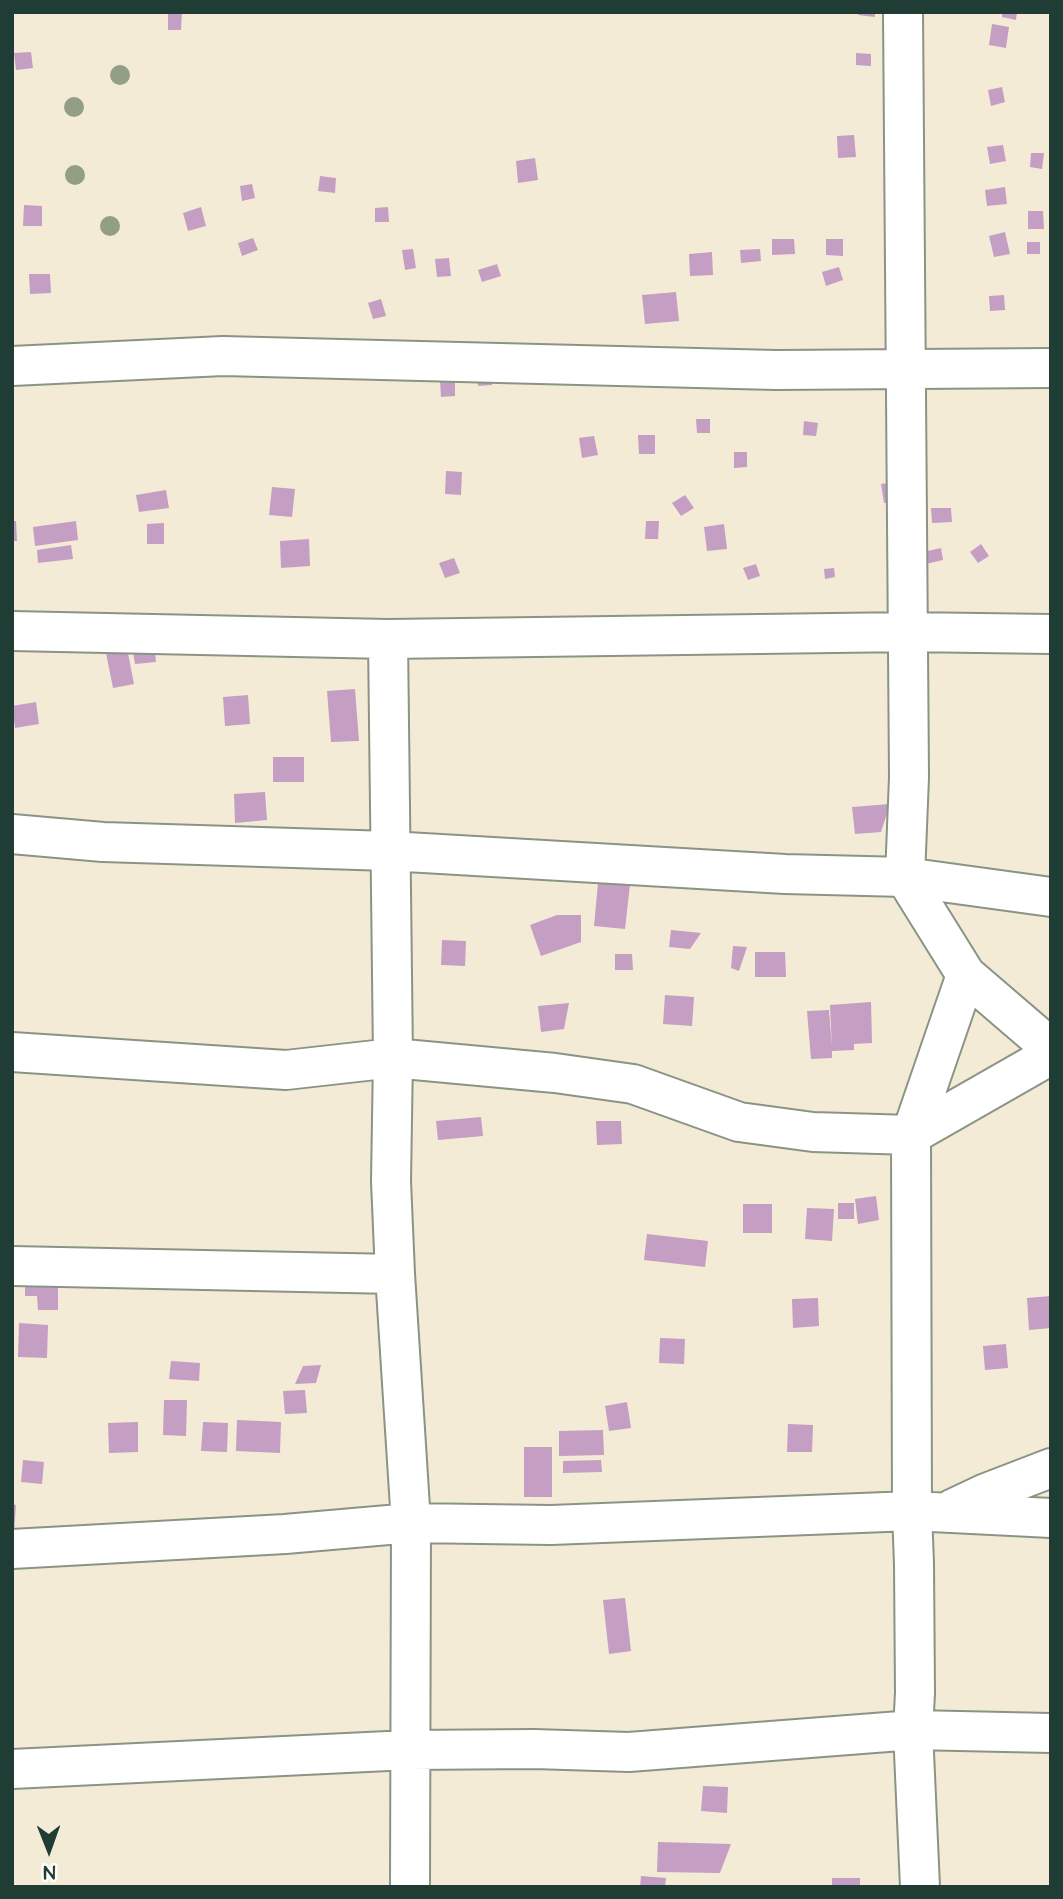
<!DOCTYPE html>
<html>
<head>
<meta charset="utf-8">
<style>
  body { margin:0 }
  #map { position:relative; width:1063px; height:1899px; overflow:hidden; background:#f4ebd6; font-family:"Architects Daughter",sans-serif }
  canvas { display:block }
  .frame { position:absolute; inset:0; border:14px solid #1f3d34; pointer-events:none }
  .north { position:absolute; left:14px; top:1815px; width:70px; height:70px; -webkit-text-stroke:5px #fdfcf7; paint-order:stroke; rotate:179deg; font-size:19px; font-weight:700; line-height:28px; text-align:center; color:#1f3d34 }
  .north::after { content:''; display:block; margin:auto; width:24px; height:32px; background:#1f3d34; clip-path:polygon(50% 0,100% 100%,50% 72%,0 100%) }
</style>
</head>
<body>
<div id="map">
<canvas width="1063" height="1899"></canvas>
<div class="frame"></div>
<div class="north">N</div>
</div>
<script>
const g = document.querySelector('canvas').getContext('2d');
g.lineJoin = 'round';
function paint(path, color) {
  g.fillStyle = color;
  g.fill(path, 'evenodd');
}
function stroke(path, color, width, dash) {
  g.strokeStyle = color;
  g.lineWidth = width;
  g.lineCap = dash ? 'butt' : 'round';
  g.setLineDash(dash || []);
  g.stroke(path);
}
paint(new Path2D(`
  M168,12H182L181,30H168Z
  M859,12H875V17L858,15Z
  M1002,12H1017L1016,20L1002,17Z
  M992,24L1009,27L1006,48L989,45Z
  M31,52L33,68L16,70L14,53Z
  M856,53L871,54V66L856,65Z
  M1002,87L1005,102L991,106L988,90Z
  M854,135L856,157L838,158L837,136Z
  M1003,145L1006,161L990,164L987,147Z
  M1031,153H1044L1042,169L1030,167Z
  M535,158L538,180L518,183L516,161Z
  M320,176L336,178L335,193L318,191Z
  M252,184L255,198L242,201L240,186Z
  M1005,187L1007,204L987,206L985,190Z
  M24,205L42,206V226H23Z
  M201,207L206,226L188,231L183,213Z
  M388,207L389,222H375V208Z
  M1028,211H1043L1044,229H1028Z
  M1005,232L1010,254L994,257L989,236Z
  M253,238L258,250L242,256L238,243Z
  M772,239H794L795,254L772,255Z
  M826,239H843V256L826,255Z
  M1027,242H1040V254H1027Z
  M413,249L416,268L405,270L402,250Z
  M760,249L761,261L741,263L740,250Z
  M712,252L713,275L690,276L689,254Z
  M449,258L451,276L437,277L435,259Z
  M497,264L501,276L482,282L478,270Z
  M839,267L843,280L826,286L822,272Z
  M29,274H50L51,293L30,294Z
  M676,292L679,321L645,324L642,295Z
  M1004,295L1005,310L990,311L989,296Z
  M381,299L386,316L373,319L368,303Z
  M478,371H492V385L478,386Z
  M455,380V396L441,397L440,381Z
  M696,419H710V433H697Z
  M804,421L818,423L816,436L803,435Z
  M638,435H655V454H639Z
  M594,436L598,455L582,458L579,438Z
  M734,452H747V467L734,468Z
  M446,471L462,472L461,495L445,494Z
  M898,482L901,501L884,503L881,484Z
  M272,487L295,489L292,517L269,515Z
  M166,490L169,508L139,512L136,495Z
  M685,495L694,508L681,516L672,503Z
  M931,508H951L952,522L932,523Z
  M12,521H16L17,541H12Z
  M76,521L78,540L35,546L33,527Z
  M646,521H659L658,539H645Z
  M164,523V544H147V524Z
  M724,524L727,549L707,551L704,527Z
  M309,539L310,566L281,568L280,541Z
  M981,544L989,556L978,563L970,552Z
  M71,545L73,559L38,563L37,550Z
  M941,548L943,560L926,564L923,552Z
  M454,558L460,573L445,578L439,563Z
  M756,564L760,576L748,580L743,568Z
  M834,568L835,577L825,579L824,569Z
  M154,643L156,662L135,664L132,646Z
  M127,648L134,684L113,688L106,653Z
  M355,689L359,741L331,742L327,691Z
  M248,695L250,724L225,726L223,697Z
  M36,702L39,724L15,728L12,706Z
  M273,757H304V782H273Z
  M265,792L267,820L235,823L234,794Z
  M890,804L881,832L855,834L852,807Z
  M599,872L631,875L625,929L594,926Z
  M557,915H581V942L541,956L530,925Z
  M671,930L701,933L690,949L669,947Z
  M442,940L466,941L465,966L441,965Z
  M733,946L747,947L739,971L731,968Z
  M755,952H785L786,977H755Z
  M615,954H632L633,970H615Z
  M665,995L694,997L692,1026L663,1024Z
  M871,1002L872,1043L854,1044V1050L832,1051V1058L811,1059L807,1011L829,1010L832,1048L830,1005Z
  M569,1003L564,1029L541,1032L538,1006Z
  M481,1117L483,1136L438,1140L436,1121Z
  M596,1121H621L622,1144L597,1145Z
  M876,1196L879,1220L858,1224L855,1199Z
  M838,1203H854V1219H838Z
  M743,1204H772V1233H743Z
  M807,1208L834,1209L832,1241L805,1239Z
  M647,1234L708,1241L705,1267L644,1260Z
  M25,1276H58V1310H38L37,1296H25Z
  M1051,1296V1328L1029,1330L1027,1298Z
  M818,1298L819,1326L793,1328L792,1299Z
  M19,1323L48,1325L47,1358L18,1357Z
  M660,1338L685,1339L684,1364L659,1363Z
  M1006,1344L1008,1368L985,1370L983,1346Z
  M171,1361L200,1363L199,1381L169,1379Z
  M321,1365L316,1383L295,1384L303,1366Z
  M305,1390L307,1413L285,1414L283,1391Z
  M164,1400H187L186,1436L163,1435Z
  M627,1402L631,1428L609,1431L605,1406Z
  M237,1420L281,1422L280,1453L236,1451Z
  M138,1422V1452L109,1453L108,1423Z
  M203,1422L228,1423L227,1452L201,1451Z
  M788,1424L813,1425L812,1452H787Z
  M603,1430L604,1455L559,1456V1431Z
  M524,1447H552V1497H524Z
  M23,1460L44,1462L42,1484L21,1482Z
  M601,1460L602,1472L563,1473V1461Z
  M12,1504L16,1505L14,1533H12Z
  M625,1598L631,1651L609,1654L603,1600Z
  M703,1786L728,1787L727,1813L701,1811Z
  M658,1842L731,1844L720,1873L657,1872Z
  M641,1876L666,1878L665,1887H640Z
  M832,1878H860V1887H832Z`), '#c49ec3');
const minor = new Path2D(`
  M903,12L909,777L905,877L966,975L911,1135L912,1511L914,1564L915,1693L913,1730L920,1887
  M12,366L223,356L776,370L1051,368
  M12,631L388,639L908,632L1051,634
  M388,639L393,1058L391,1181L395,1274L411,1523L410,1887
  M12,834L103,842L389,851L785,874L905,877L1051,897
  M966,975L1051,1048
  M12,1052L286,1070L393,1058L555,1073L633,1084L739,1122L813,1132L911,1135L1051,1055
  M12,1266L395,1274
  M952,1509L986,1493L1051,1468
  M12,1549L285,1534L411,1523L551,1525L912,1511L1051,1518
  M12,1769L409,1750L534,1749L629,1752L913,1730L1051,1733`);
stroke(minor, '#8a9485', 42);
stroke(minor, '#fff', 38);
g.fillStyle = '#929f85';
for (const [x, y] of [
  [120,75],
  [74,107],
  [75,175],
  [110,226]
]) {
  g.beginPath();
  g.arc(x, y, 10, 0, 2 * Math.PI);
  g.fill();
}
</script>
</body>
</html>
